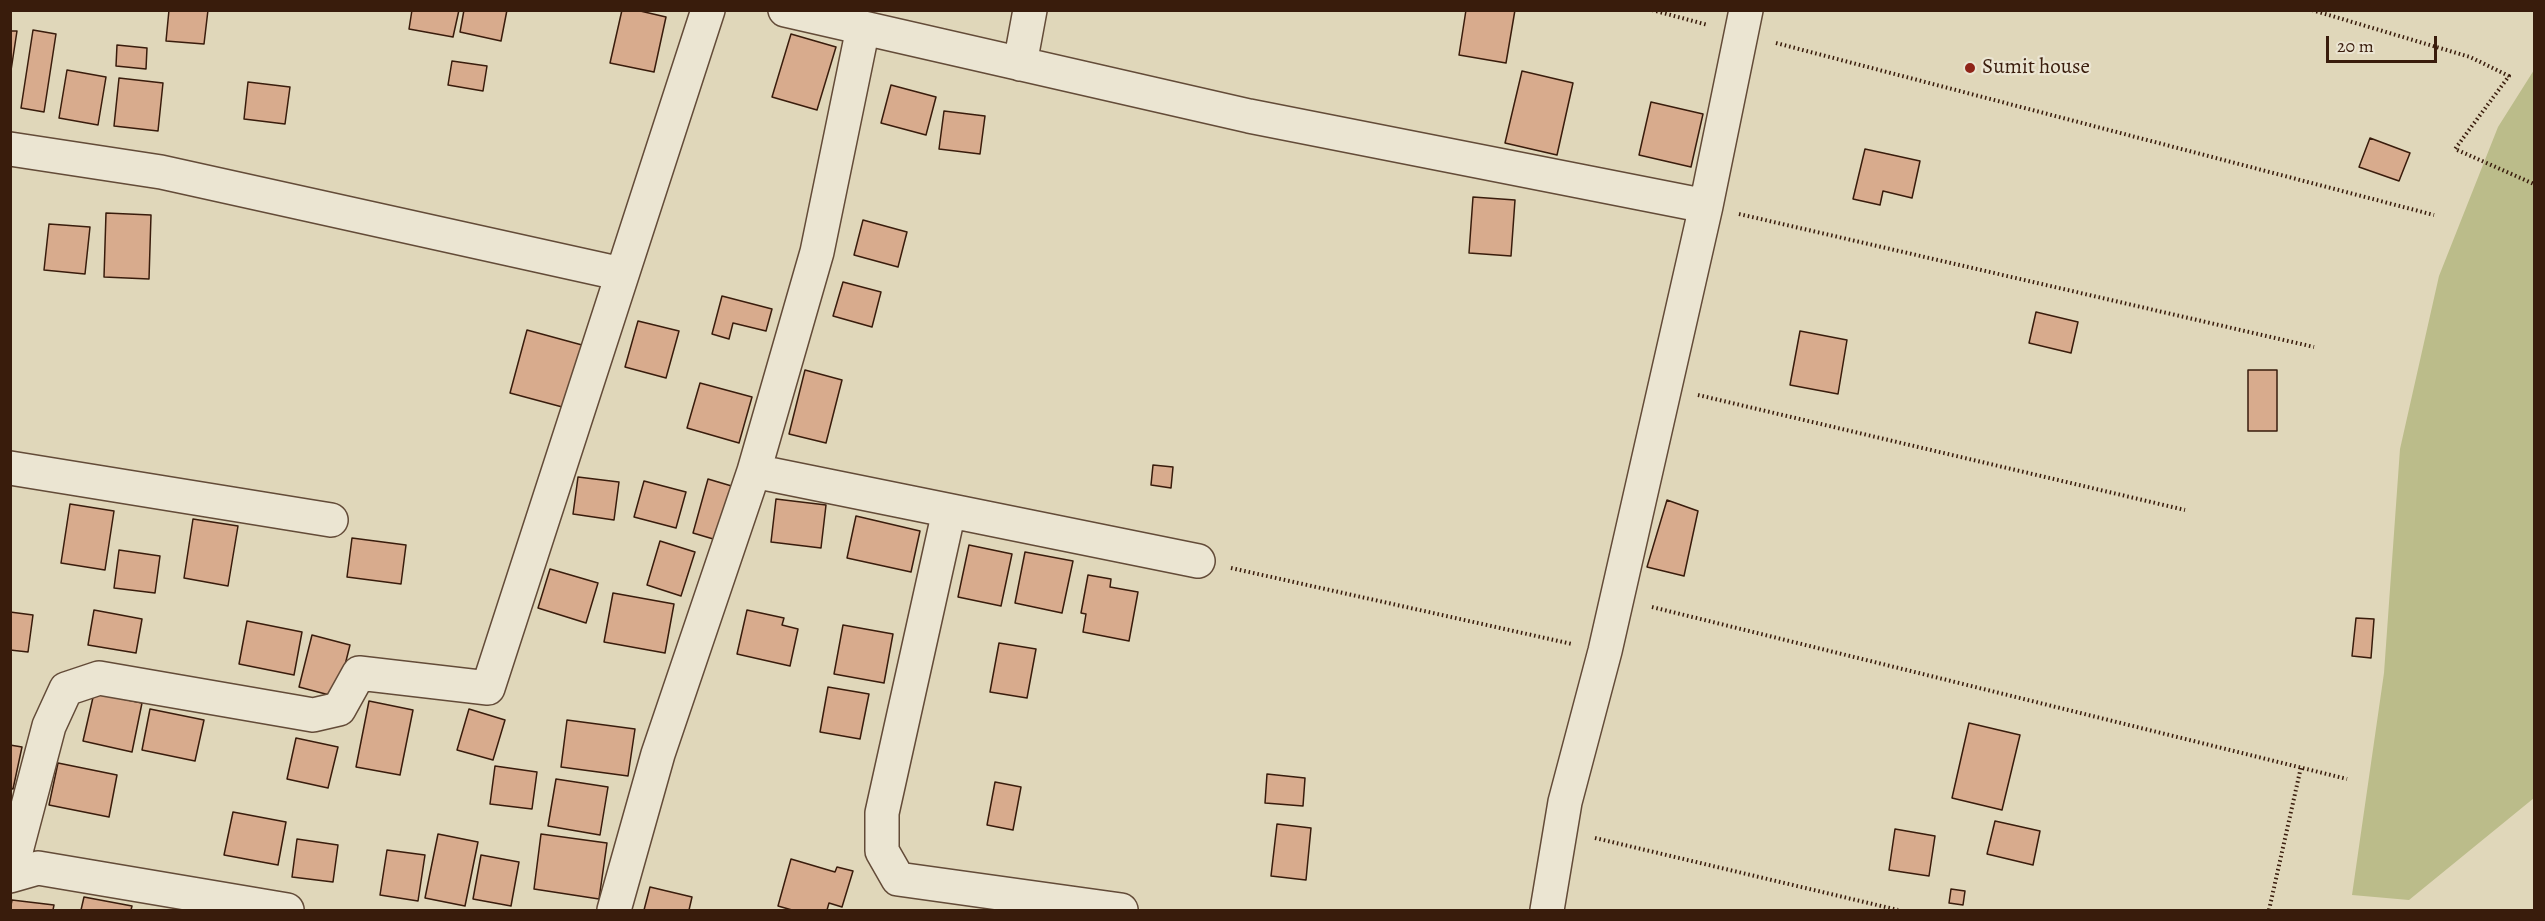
<!DOCTYPE html>
<html>
<head>
<meta charset="utf-8">
<style>
  body { margin:0 }
  #map { position:relative; width:2545px; height:921px; overflow:hidden; background:#e0d7ba; font-family:Alegreya,serif }
  canvas { display:block }
  .frame { position:absolute; inset:0; border:12px solid #391c0c; pointer-events:none }
  .scale { position:absolute; left:2326px; top:36px; width:111px; height:27px; box-sizing:border-box; border:3px solid #391c0c; border-top:0; padding-left:8px; font-size:18px; line-height:21px; white-space:nowrap; color:#391c0c; -webkit-text-stroke:4px #ebe5d2; paint-order:stroke }
</style>
</head>
<body>
<div id="map">
<canvas width="2545" height="921"></canvas>
<div class="frame"></div>
<div class="scale">20 m</div>
</div>
<script>
const g = document.querySelector('canvas').getContext('2d');
g.lineJoin = 'round';
function paint(path, color) {
  g.fillStyle = color;
  g.fill(path, 'evenodd');
}
function stroke(path, color, width, dash) {
  g.strokeStyle = color;
  g.lineWidth = width;
  g.lineCap = dash ? 'butt' : 'round';
  g.setLineDash(dash || []);
  g.stroke(path);
}
function drawText(font, color, halo, rows, align = 'center') {
  g.font = font + ' Alegreya,serif';
  g.lineWidth = 4.5;
  g.setLineDash([]);
  g.textBaseline = 'middle';
  g.strokeStyle = halo;
  g.fillStyle = color;
  for (const [text, x, y, turn = 0] of rows) {
    g.save();
    g.translate(x, y);
    g.rotate((+turn || 0) * Math.PI / 180);
    g.textAlign = isNaN(turn) ? turn : align;
    if (halo) g.strokeText(text, 0, 0);
    g.fillText(text, 0, 0);
    g.restore();
  }
}
paint(new Path2D(`
  M2534,70V798L2409,900L2352,895L2384,673L2400,449L2439,276L2498,127Z`), '#bbbc8a');
const building = new Path2D(`
  M169,10H208L204,44L166,41Z
  M412,10H459L453,37L409,29Z
  M464,10H507L501,41L460,32Z
  M622,10H636L666,17L654,72L610,63Z
  M1466,10H1515L1506,63L1459,55Z
  M33,30L56,34L44,112L21,108Z
  M10,31H17L10,77Z
  M791,34L836,47L817,110L772,97Z
  M117,45L147,48L146,69L116,66Z
  M452,61L487,66L483,91L448,85Z
  M67,70L106,77L98,125L59,118Z
  M1522,71L1573,83L1557,155L1505,143Z
  M119,78L163,83L158,131L114,126Z
  M248,82L290,87L285,124L244,119Z
  M891,85L936,97L926,135L881,123Z
  M1651,102L1703,114L1691,167L1639,155Z
  M944,111L985,116L980,154L939,149Z
  M2370,138L2410,153L2399,181L2359,167Z
  M1865,149L1920,161L1912,198L1883,191L1880,205L1853,199Z
  M1473,197L1515,200L1511,256L1469,253Z
  M106,213L151,215L149,279L104,277Z
  M863,220L907,232L898,267L854,255Z
  M49,224L90,227L85,274L44,270Z
  M843,282L881,292L872,327L833,316Z
  M722,296L772,309L766,331L733,323L729,339L712,334Z
  M2036,312L2078,322L2071,353L2029,343Z
  M638,321L679,331L666,378L625,367Z
  M527,330L582,345L566,408L510,393Z
  M1800,331L1847,340L1838,394L1790,385Z
  M805,370L842,380L826,443L789,434Z
  M2248,370H2277V431H2248Z
  M700,383L752,397L739,443L687,428Z
  M1153,465L1173,467L1171,488L1151,485Z
  M578,477L619,482L614,520L573,514Z
  M708,479L735,487L720,541L693,533Z
  M644,481L686,492L676,528L634,517Z
  M776,499L826,505L821,548L771,542Z
  M1667,500L1698,511L1684,576L1647,567Z
  M70,504L114,511L105,570L61,563Z
  M856,516L920,531L911,572L847,558Z
  M193,519L238,526L228,586L184,578Z
  M352,538L406,545L401,584L347,577Z
  M660,541L695,552L681,596L647,585Z
  M969,545L1012,554L1001,606L958,597Z
  M119,550L160,556L155,593L114,588Z
  M1025,552L1073,561L1062,613L1015,603Z
  M550,569L598,583L586,623L538,608Z
  M1088,575L1111,579L1110,587L1138,592L1129,641L1083,632L1086,614L1081,613Z
  M613,593L674,604L665,653L604,642Z
  M94,610L142,619L136,653L88,645Z
  M747,610L784,618L782,625L798,629L790,666L737,654Z
  M10,612L33,615L28,652L10,650Z
  M2356,618L2374,619L2371,658L2352,656Z
  M247,621L302,632L294,675L239,664Z
  M843,625L893,634L884,683L834,674Z
  M312,635L350,645L337,697L299,687Z
  M999,643L1036,649L1027,698L990,692Z
  M828,687L869,694L860,739L820,732Z
  M94,693L142,703L132,752L83,741Z
  M369,701L413,710L400,775L356,767Z
  M150,709L204,720L195,761L142,750Z
  M469,709L505,720L493,760L457,750Z
  M567,720L635,729L628,776L561,767Z
  M1969,723L2020,735L2002,810L1952,798Z
  M296,738L338,747L328,788L287,779Z
  M10,745L22,747L13,789L10,788Z
  M58,763L117,775L109,817L49,805Z
  M495,766L537,772L532,809L490,804Z
  M1267,774L1305,778L1303,806L1265,803Z
  M556,779L608,787L600,835L548,826Z
  M995,782L1021,787L1013,830L987,825Z
  M233,812L286,822L278,865L224,855Z
  M1995,821L2040,831L2033,865L1987,854Z
  M1277,824L1311,828L1306,880L1271,876Z
  M1895,829L1935,836L1929,876L1889,870Z
  M438,834L478,842L465,906L425,898Z
  M541,834L607,843L599,899L534,889Z
  M297,839L338,845L333,882L292,877Z
  M387,850L425,855L418,901L380,895Z
  M481,855L519,862L511,906L473,899Z
  M791,859L835,872L837,867L853,871L842,907L829,903L827,910H792L778,906Z
  M650,887L692,897L689,910H644Z
  M1951,889L1965,891L1963,905L1949,903Z
  M84,897L132,906L131,910H81Z
  M12,900L54,905L53,910H10Z`);
paint(building, '#d8ab8d');
stroke(building, '#391c0c', 1.5);
const minor = new Path2D(`
  M785,10L1249,116L1706,206L1746,10
  M1020,64L1030,10
  M10,149L161,172L622,274
  M10,468L331,520
  M754,471L1198,561
  M949,511L882,813V851L898,879L1121,910
  M10,874L49,726L66,689L99,678L313,715L339,709L359,673L488,688L708,10
  M10,876L38,868L287,910
  M614,910L658,754L754,471L817,252L863,28
  M1547,910L1565,802L1605,651L1706,206`);
stroke(minor, '#634b38', 36);
stroke(new Path2D(`
  M1652,10L1708,25
  M2312,10L2470,57L2509,76L2455,149L2534,184
  M1776,43L2434,215
  M1739,214L2314,347
  M1698,395L2185,510
  M1231,568L1572,644
  M1652,607L2347,779
  M1595,838L1898,910
  M2269,910L2301,767`), '#391c0c', 4, [1.5, 3]);
stroke(minor, '#ebe5d2', 33);
for (const [x, y, r, color] of [
  [1970,68,6,"#8f2418"]
]) {
  const dot = new Path2D();
  dot.arc(x, y, r, 0, 2 * Math.PI);
  g.fillStyle = color;
  g.fill(dot);
  stroke(dot, '#ebe5d2', 2);
}
drawText('21px', '#391c0c', '#ebe5d2', [
  ["Sumit house",1982,68]
], 'left');
</script>
</body>
</html>
